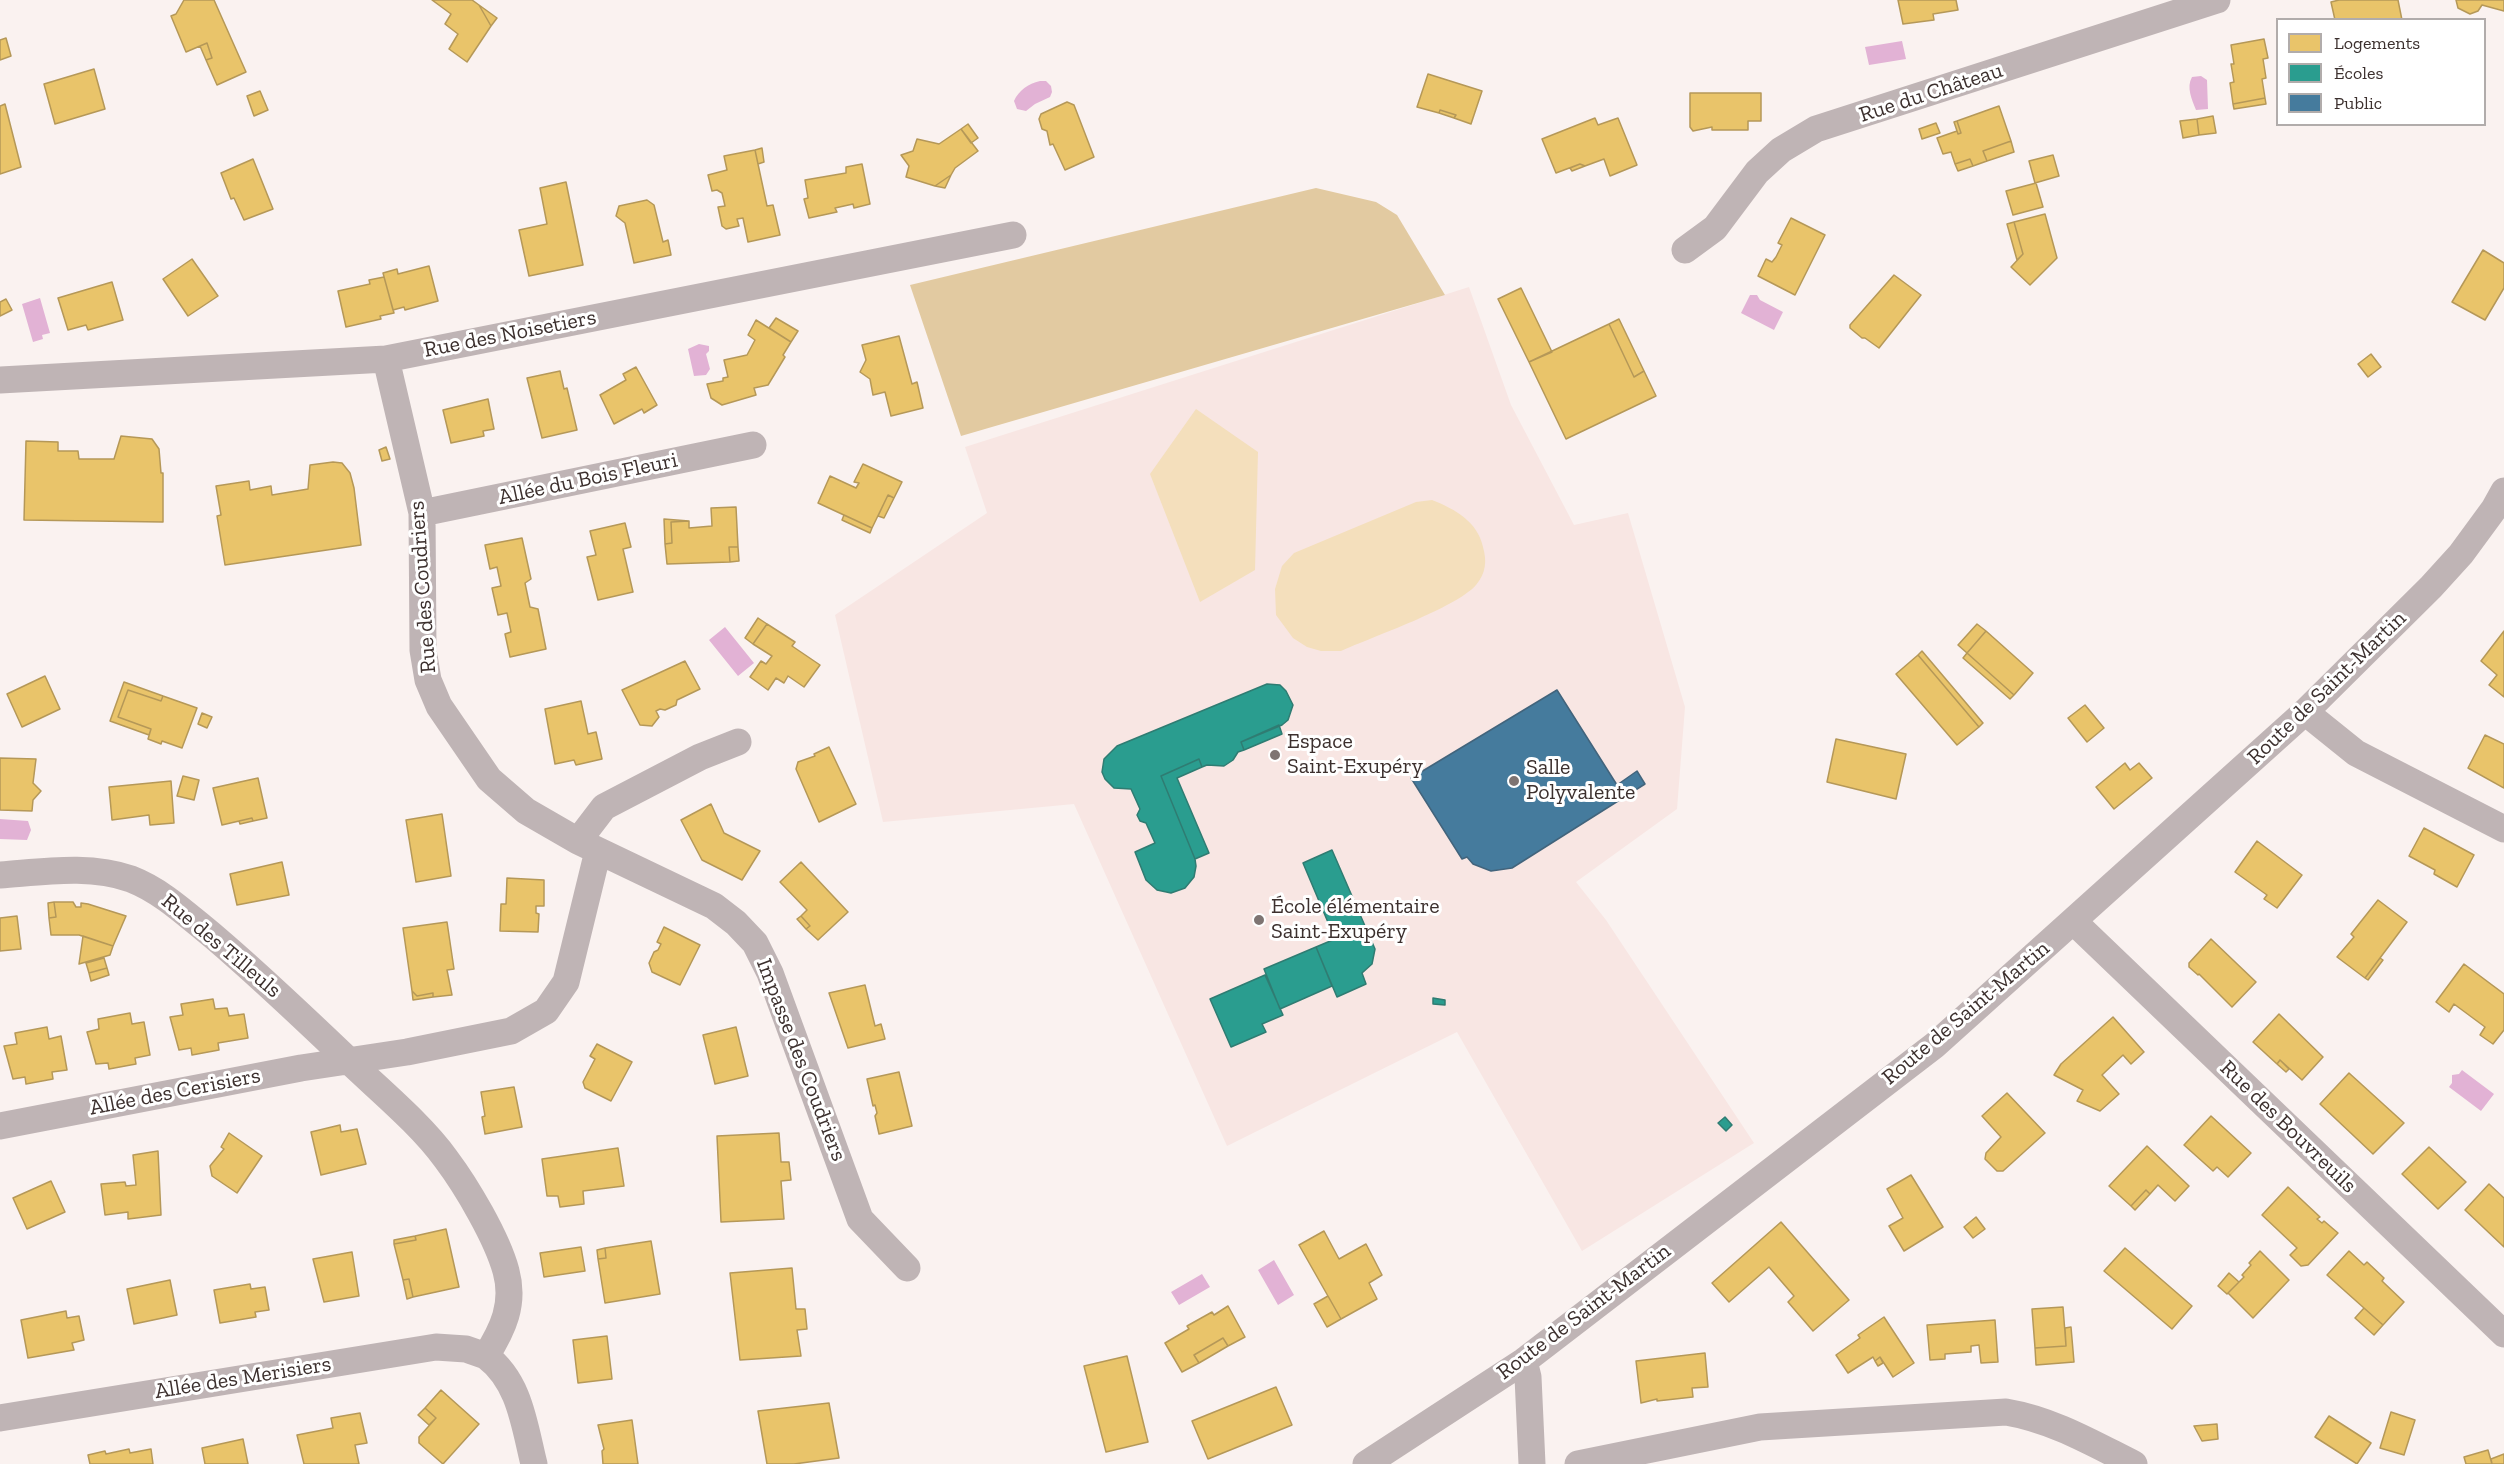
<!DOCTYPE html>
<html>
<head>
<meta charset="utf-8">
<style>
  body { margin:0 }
  #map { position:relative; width:2504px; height:1464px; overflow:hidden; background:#faf2f0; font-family:"Zilla Slab",serif }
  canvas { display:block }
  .legend { position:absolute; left:2276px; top:18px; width:210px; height:108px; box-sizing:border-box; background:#fff; border:2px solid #b1acab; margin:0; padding:8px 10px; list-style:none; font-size:18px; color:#3c302e }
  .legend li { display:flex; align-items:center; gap:12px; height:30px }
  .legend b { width:30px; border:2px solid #b1acab }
</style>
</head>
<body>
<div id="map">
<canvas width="2504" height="1464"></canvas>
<ul class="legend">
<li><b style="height:16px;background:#e9c46a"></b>Logements</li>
<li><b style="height:16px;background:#2a9d8f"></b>Écoles</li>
<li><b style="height:16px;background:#457b9d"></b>Public</li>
</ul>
</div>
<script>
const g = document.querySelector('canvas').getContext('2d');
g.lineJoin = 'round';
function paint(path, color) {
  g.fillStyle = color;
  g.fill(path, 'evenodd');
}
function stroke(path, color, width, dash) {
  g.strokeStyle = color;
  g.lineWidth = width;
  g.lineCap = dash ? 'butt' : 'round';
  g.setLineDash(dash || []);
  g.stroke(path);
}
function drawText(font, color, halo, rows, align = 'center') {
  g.font = font + ' "Zilla Slab",serif';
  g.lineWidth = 6;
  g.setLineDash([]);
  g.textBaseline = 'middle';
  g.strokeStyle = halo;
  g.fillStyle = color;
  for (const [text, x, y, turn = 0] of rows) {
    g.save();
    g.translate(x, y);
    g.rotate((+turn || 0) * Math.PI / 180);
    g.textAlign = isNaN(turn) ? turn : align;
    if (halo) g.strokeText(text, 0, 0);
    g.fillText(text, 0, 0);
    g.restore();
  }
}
paint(new Path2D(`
  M1469,287L1511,405L1574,525L1628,513L1685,707L1677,809L1576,882L1606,920L1754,1143L1582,1251L1457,1032L1227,1146L1074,804L883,822L835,615L987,513L965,447Z`), '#f8e6e3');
paint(new Path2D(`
  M1196,409L1258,452L1255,570L1200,602L1150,474Z
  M1432,500C1455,509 1478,522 1483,547C1487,561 1486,573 1476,585C1456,608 1372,637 1341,651H1321L1307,647L1293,638L1276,615L1275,589L1282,566L1294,553L1416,502Z`), '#f4dfbc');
paint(new Path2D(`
  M1316,188L1376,202L1397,215L1445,295L961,436L910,285Z`), '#e2caa1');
paint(new Path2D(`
  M1902,41L1906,59L1869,65L1865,47Z
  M2201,76L2207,80L2208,109L2196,110C2192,100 2186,87 2192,77Z
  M1040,81H1046L1051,86L1052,92L1050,97L1035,104L1026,111L1017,109L1014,101C1019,90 1028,84 1040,81Z
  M1750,295H1757L1760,300L1783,312L1774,330L1741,313Z
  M40,298L50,333L42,335L43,339L33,342L22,304Z
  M699,344L709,346V351L706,354L710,369L706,375L694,376L688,349Z
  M725,627L754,663L738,676L709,640Z
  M0,819L28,821L31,830L27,840L0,839Z
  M2462,1070L2494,1094L2481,1111L2449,1087L2452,1083V1075L2459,1074Z
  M1274,1260L1294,1295L1278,1305L1258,1270Z
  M1202,1274L1210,1287L1179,1305L1171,1292Z`), '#e2b2d5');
const homes = new Path2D(`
  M214,0L246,72L217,85L206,60L212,58L207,43L186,52L171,16L176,14L184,0Z
  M432,0H472L479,5L491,26L467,62L449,49L458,34L445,24L451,14Z
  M1898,0H1956L1958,10L1933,14L1934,20L1903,24Z
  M2339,0H2398L2402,20H2335L2331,2Z
  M2456,0H2504V11L2482,5L2478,11L2470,14L2458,8Z
  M479,5L497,18L491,26Z
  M6,38L11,56L0,60V40Z
  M2264,39L2268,58L2263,59L2266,78L2262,79L2265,98L2233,104L2230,83L2234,82L2231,64H2234L2231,45Z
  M207,43L212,58L206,60L200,46Z
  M94,69L105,109L55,124L44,84Z
  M1428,74L1482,91L1471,124L1454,118L1456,115L1440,110L1439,113L1417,107Z
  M260,91L268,110L254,116L247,96Z
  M1690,93H1761V121H1748V130H1712V127L1693,131L1690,127Z
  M2265,98L2266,104L2234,109L2233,104Z
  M1067,102L1074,105L1094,157L1065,170L1053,144L1050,145L1047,131L1042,129L1039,119L1041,114Z
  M5,104L21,167L0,174V106Z
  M1999,106L2011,141L1983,151L1987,161L1973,166L1970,159L1955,164L1951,152L1943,154L1937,138L1957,131L1958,134L1961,133L1957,121Z
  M1440,110L1456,115L1454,118L1439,113Z
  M2213,116L2216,133L2199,135L2197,119Z
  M1595,118L1598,125L1618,118L1637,165L1610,176L1604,159L1585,166L1580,164L1556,173L1542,139Z
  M2197,119L2199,135L2183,138L2180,121Z
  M1957,121L1961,133L1958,134L1954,122Z
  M1936,123L1940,133L1922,139L1919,129Z
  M968,124L978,138L971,143L961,129Z
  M961,129L978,151L955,168L951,175L935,186L906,177L909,166L901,155L913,151L917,139L939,144Z
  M2011,141L2014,152L1987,161L1983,151Z
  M762,148L764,162L758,164L755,150Z
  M755,150L767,206L773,205L780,235L748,242L743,218L737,219L739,226L726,229L722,226L718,207L725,206L722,193L717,190L712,191L708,175L727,170L724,156Z
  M2053,155L2059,176L2035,183L2029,161Z
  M253,159L273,209L244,220L234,198L231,199L221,173Z
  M1970,159L1973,166L1958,171L1955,164Z
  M862,164L870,204L854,208L853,204L835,208L837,212L809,218L804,199L808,198L805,180L846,173V167Z
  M1580,164L1585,166L1572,171L1570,168Z
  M951,175L945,188L935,186Z
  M566,182L583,265L529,276L519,230L547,224L540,188Z
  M2036,183L2043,207L2013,215L2006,191Z
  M647,200L654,205L663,242L668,240L671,255L634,263L625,223L616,216L619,206Z
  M2045,214L2057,258L2030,285L2011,267L2023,254L2014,222Z
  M1791,218L1825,235L1795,295L1758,276L1766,259L1772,262L1776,257L1782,245L1778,243Z
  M2014,222L2023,254L2017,260L2007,224Z
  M2483,250L2504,263V288L2485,320L2452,302Z
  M192,259L218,296L188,316L163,279Z
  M429,266L438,301L405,310L404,307L393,310L383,273L397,269L398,274Z
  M1894,275L1921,295L1879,348L1865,338H1862L1850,328V325Z
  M384,277L394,313L380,316L381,319L346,327L338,291L370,284L369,280Z
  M112,282L123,320L88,330L86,325L68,330L58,298Z
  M1521,288L1552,352L1529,362L1498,299Z
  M6,299L12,310L0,316V302Z
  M776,318L798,331L791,342L769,328Z
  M1619,319L1644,371L1634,377L1609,324Z
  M756,320L791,342L783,355L785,357L768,385L754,388L756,395L722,405L711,398L707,384L723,381V378L728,377L724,360L747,355L755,340L748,335Z
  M1609,324L1634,377L1644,371L1656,396L1566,439L1529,362Z
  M899,336L912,384L917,382L923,408L891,416L885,392L873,395L870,379L860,372L866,360L862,345Z
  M2371,354L2381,367L2368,377L2358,364Z
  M636,367L657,405L644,413L642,409L614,424L600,395L626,380L623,374Z
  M560,371L564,389L567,388L577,430L542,438L527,378Z
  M488,399L494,429L483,431L484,436L451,443L443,410Z
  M121,436L152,439L159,449L161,473H163V522L24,520L26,441L58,442V451H78L79,459H114Z
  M386,447L390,459L382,461L379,450Z
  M333,462L342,463L350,473L354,488L361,545L225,565L217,516L221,515L216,486L249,481L250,490L271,486L272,495L308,489L310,465Z
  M863,464L902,482L894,498L888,495L872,528L818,503L830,476L856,488L859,483L854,482Z
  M888,495L894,498L884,518L878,516Z
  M736,507L738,547H729L730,562L667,564L665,544L672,543L671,522L689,521V528L712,526L711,508Z
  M844,515L872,528L870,533L842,520Z
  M664,519L689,521L671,522L672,543L665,544Z
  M625,523L631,547L623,549L633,592L598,600L587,557L596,555L590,531Z
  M522,538L531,579L525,583L530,607L538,609L546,649L510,657L505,634L511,632L507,613L498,615L492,588L501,586L497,567L490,569L485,545Z
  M729,547H738L739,561L730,562Z
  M758,618L767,624L753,644L745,638Z
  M767,624L795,642L792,646L820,665L804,687L788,676L784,683L776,678L768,690L750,677L761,661L766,664L772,656L753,644Z
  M1977,624L1986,631L1967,653L1958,645Z
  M1986,631L2033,673L2014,695L1967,653Z
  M2504,631V697L2489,685L2497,675L2481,661Z
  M1922,651L1983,723L1979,727L1918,655Z
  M1967,653L2014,695L2010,699L1963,658Z
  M1918,655L1979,727L1957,745L1896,674Z
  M685,661L700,689L677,700L676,705L665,710L660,709L656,711L659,717L652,726L640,725L622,690Z
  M45,676L60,709L22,727L7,694Z
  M124,682L163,696L161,701L128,690L118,717L151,729L149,735L110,721Z
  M128,690L161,701L163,696L197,708L182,748L162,741L161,744L148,739L151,729L118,717Z
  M581,701L588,734L596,732L602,759L576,765L574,760L555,764L545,709Z
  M2085,705L2104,728L2087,742L2068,718Z
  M202,713L212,717L207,728L198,724Z
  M2485,735L2504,744V788L2468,768Z
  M1836,739L1906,754L1896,799L1827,782Z
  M829,747L856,804L819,822L796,769L798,762L815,756L814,754Z
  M0,758L36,759L33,783L41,791L33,800L32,811L0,810Z
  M2125,763L2130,770L2139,763L2152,778L2114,809L2096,787Z
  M183,776L199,780L194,800L177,796Z
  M258,778L267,818L253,821L252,818L222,825L213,788Z
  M171,781L174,823L150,825L149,815L112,820L109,787Z
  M711,804L724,833L760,851L742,880L702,860L681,820Z
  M442,814L451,876L416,882L406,820Z
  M252,818L253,821L240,824L239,821Z
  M2424,828L2474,855L2457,887L2434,874L2435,870L2409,856Z
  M2257,841L2302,875L2277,908L2264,899L2267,895L2235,872Z
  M282,862L289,895L237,905L230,874Z
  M801,862L848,912L818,940L806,929L810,926L801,916L807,910L780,882Z
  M507,878L544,880V906H536V913L539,914L538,932L500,931L501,904H506Z
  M2378,900L2407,922L2365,978L2337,957L2354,937L2351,934Z
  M54,902H73L76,907H81V903L88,904L126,916L113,946L79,935H51L49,918L56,917Z
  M54,902L56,917L49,918L48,903Z
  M17,916L21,949L0,951V918Z
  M801,916L810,926L806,929L797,919Z
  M447,922L454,969L447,970L452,995L433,997V993L417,996L412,991L403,928Z
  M664,927L700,945L680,985L652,972L649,963L654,952L658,950L661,944L657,942Z
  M83,936L113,946L110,955L79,964Z
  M2211,939L2256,982L2232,1007L2199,974L2198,975L2189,967V963Z
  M104,958L107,968L89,973L86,963Z
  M2380,958L2383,960L2368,980L2365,978Z
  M2464,964L2504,994V1030L2493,1044L2480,1035L2485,1027L2454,1004L2449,1012L2436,1002Z
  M107,968L109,975L91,981L89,973Z
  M865,985L875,1026L881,1024L885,1039L848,1048L829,993Z
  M412,991L417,996L433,993V997L413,1000Z
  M213,999L215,1009L227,1008L229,1016L244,1014L248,1038L218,1043L219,1050L192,1055L191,1048L179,1050L170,1017L183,1015L181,1004Z
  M130,1013L132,1024L144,1022L150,1055L135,1058L136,1064L109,1069L108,1063L96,1064L87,1032L99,1029L98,1019Z
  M2279,1014L2323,1057L2302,1080L2280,1060L2277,1064L2253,1042Z
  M2113,1017L2144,1052L2131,1064L2123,1055L2102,1075L2119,1094L2100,1111L2077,1101L2083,1090L2054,1075L2061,1064Z
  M47,1027L49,1039L61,1036L67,1070L52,1072L53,1079L26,1084L25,1077L13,1079L4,1046L17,1044L15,1033Z
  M736,1027L748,1076L715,1084L703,1035Z
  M597,1044L632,1062L611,1101L585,1088L583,1082L595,1059L590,1056Z
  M2280,1060L2289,1069L2286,1072L2277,1064Z
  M899,1072L912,1126L879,1134L875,1116L877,1113L875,1105L873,1106L867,1079Z
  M2349,1073L2404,1123L2373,1154L2320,1104Z
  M514,1087L522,1127L485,1134L482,1117L485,1116L481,1092Z
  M2007,1093L2045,1133L2003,1171H1997L1985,1159L1986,1153L2001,1137L1982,1116Z
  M2211,1116L2251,1153L2228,1177L2217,1167L2213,1171L2184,1145Z
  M340,1125L341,1132L357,1129L366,1164L321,1175L311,1132Z
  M229,1133L262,1156L237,1193L212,1176L210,1166L224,1149L221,1147Z
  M779,1133L781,1162H789L791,1180L781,1181L784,1219L721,1222L717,1136Z
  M2147,1146L2189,1186L2175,1201L2158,1185L2150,1194L2146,1190L2131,1206L2109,1186Z
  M2429,1147L2466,1182L2438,1209L2402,1174Z
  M618,1148L624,1186L583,1191L584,1204L560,1207L558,1196H547L542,1159Z
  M158,1151L161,1215L128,1219V1212L105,1215L101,1184L125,1182L126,1186L136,1185L133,1155Z
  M1911,1175L1943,1227L1904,1251L1889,1226L1903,1218L1887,1189Z
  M51,1181L65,1212L27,1229L13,1198Z
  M2489,1184L2504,1198V1247L2465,1210Z
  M2288,1187L2320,1217L2317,1219L2322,1223L2324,1221L2338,1233L2308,1265L2301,1266L2290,1255L2297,1248L2262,1215Z
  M2146,1190L2150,1194L2135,1210L2131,1206Z
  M1976,1217L1985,1229L1973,1238L1964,1227Z
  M1781,1222L1849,1300L1813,1331L1788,1302L1794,1296L1769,1267L1729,1302L1712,1283Z
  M446,1229L459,1287L413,1297L409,1279L403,1280L394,1244L416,1240L415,1236Z
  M1324,1231L1339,1259L1366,1244L1382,1275L1369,1283L1377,1299L1341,1319L1299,1245Z
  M415,1236L416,1240L394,1244V1240Z
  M651,1241L660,1294L605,1303L598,1259L606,1258L605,1248Z
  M581,1247L585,1271L544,1277L540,1253Z
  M605,1248L606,1258L598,1259L597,1250Z
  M2125,1248L2192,1306L2172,1329L2104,1271Z
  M2260,1251L2289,1280L2253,1318L2228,1293L2244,1277L2242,1275L2251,1265L2249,1263Z
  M2349,1251L2364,1265L2367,1262L2384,1278L2382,1281L2404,1302L2383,1325L2327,1275Z
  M352,1252L359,1296L324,1302L313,1259Z
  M792,1268L796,1309H805L807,1329L797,1330L801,1356L740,1360L730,1273Z
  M2229,1273L2239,1282L2227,1294L2218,1286Z
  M409,1279L413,1297L407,1299L403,1280Z
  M170,1280L177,1315L134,1324L127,1289Z
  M250,1284L251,1289L265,1287L269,1310L255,1312L256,1317L220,1323L214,1290Z
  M1328,1296L1341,1319L1327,1327L1314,1304Z
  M1228,1306L1245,1337L1228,1346L1223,1338L1194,1355L1199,1363L1182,1372L1165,1343L1189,1329L1187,1326L1212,1312L1214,1315Z
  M2063,1307L2066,1346L2035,1348L2032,1309Z
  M2364,1308L2383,1325L2374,1335L2355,1318Z
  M66,1311L67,1318L79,1316L84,1340L72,1343L74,1350L28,1358L21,1320Z
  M1884,1317L1914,1363L1893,1377L1880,1357L1875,1361L1873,1357L1848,1373L1836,1355L1860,1338L1858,1335Z
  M1995,1320L1998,1362L1981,1363L1979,1345L1971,1346V1352L1945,1354V1359L1930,1360L1927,1325Z
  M2071,1327L2074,1362L2036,1365L2035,1348L2066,1346L2065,1328Z
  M607,1336L612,1379L578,1383L573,1340Z
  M1223,1338L1228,1346L1199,1363L1194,1355Z
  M1705,1353L1708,1387L1692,1388L1693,1397L1657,1401V1399L1641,1403L1636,1361Z
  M1127,1356L1148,1442L1106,1452L1084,1366Z
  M1880,1357L1883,1363L1878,1366L1875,1361Z
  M1276,1387L1292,1425L1208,1459L1192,1421Z
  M441,1390L479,1424L443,1464L419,1443V1437L436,1418L425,1408Z
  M829,1403L839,1458L794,1464H767L758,1411Z
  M425,1408L436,1418L429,1425L418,1415Z
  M2391,1412L2415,1420L2404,1455L2380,1448Z
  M360,1413L367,1443L355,1445L359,1464H304L297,1435L333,1428L331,1418Z
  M2329,1416L2371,1443L2357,1464L2315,1437Z
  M632,1420L638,1464H603L602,1451L604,1449L598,1425Z
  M2217,1424L2218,1439L2202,1441L2194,1426Z
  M243,1439L248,1464H205L202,1448Z
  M129,1449L130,1453L151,1449L153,1464H90L88,1455L105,1451L106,1454Z
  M2488,1450L2492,1464H2466L2464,1457Z
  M2504,1454V1464H2492L2491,1459Z`);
paint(homes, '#e9c46a');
stroke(homes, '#b59858', 1.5);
const schools = new Path2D(`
  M1267,684L1280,685L1286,691L1293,705L1288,720L1282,725L1241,742L1244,750L1238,752L1233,760L1224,766L1207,765L1202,767L1199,759L1161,776L1195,859L1196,866L1194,877L1185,888L1171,893L1157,890L1146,880L1135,852L1155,843L1146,823L1140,821L1137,815L1140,809L1131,789L1114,788L1105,779L1102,772L1104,759L1117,746Z
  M1279,725L1282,734L1244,750L1241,742Z
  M1199,759L1202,767L1177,778L1209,853L1195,859L1161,776Z
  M1332,850L1375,949L1372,964L1362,973L1366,984L1337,997L1316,947L1335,939L1303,863Z
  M1316,947L1332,986L1280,1009L1264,969Z
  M1265,975L1283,1015L1262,1024L1266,1032L1231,1047L1210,999Z
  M1433,998L1445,1000V1005L1433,1004Z
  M1725,1117L1732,1125L1726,1131L1718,1123Z`);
paint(schools, '#2a9d8f');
stroke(schools, '#2f7c72', 1.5);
const public = new Path2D(`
  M1557,690L1617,785L1637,771L1645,784L1512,868L1491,871L1473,864L1467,857L1462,859L1411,778Z`);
paint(public, '#457b9d');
stroke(public, '#42647c', 1.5);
stroke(new Path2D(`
  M1685,250L1715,228L1757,172L1781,150L1816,129L2217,0
  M386,359L422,513L423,650L428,680L439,706L489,779L526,811L578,841L714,906L736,923L755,943L770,973L860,1219L907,1268
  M0,380L386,359L1013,235
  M422,513L753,445
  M2305,712L2356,753L2504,829
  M578,841L604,807L700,757L738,742
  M0,875C42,872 90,864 131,879C162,891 187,915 213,936C259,975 303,1017 347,1059C378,1089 421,1124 446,1159C467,1187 497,1238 506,1271C515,1304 503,1329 486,1356C520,1382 524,1424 534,1464
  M2073,921L2504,1334
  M0,1126L301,1068L407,1052L511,1031L546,1011L566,982L598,851
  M1524,1361L1528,1377L1532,1464
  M0,1418L436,1347L466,1349L486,1356
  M1366,1464L1524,1361L1935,1045L2305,712L2431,587L2461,554L2494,509L2504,491
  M1578,1464L1760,1427L2006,1412C2053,1420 2092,1443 2134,1464`), '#bfb4b5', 27);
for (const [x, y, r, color] of [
  [1275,755,6,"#7e7472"],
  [1514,781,6,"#7e7472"],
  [1259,920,6,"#7e7472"]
]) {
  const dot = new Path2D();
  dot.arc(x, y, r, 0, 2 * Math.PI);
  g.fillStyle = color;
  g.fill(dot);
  stroke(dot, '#fff', 2);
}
drawText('22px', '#3c302e', '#fff', [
  ["Rue du Château",1931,93,-18],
  ["Rue des Noisetiers",510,334,-11],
  ["Allée du Bois Fleuri",588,479,-12],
  ["Rue des Coudriers",423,587,-94],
  ["Route de Saint-Martin",2327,688,-44],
  ["Rue des Tilleuls",221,946,40],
  ["Route de Saint-Martin",1966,1013,-40],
  ["Impasse des Coudriers",801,1060,69],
  ["Allée des Cerisiers",175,1092,-11],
  ["Rue des Bouvreuils",2288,1127,44],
  ["Route de Saint-Martin",1584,1312,-37],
  ["Allée des Merisiers",243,1378,-9]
]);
drawText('22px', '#3c302e', '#fff', [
  ["Espace",1287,742],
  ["Saint-Exupéry",1287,767],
  ["Salle",1526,768],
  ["Polyvalente",1526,793],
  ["École élémentaire",1271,907],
  ["Saint-Exupéry",1271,932]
], 'left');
</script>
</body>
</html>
